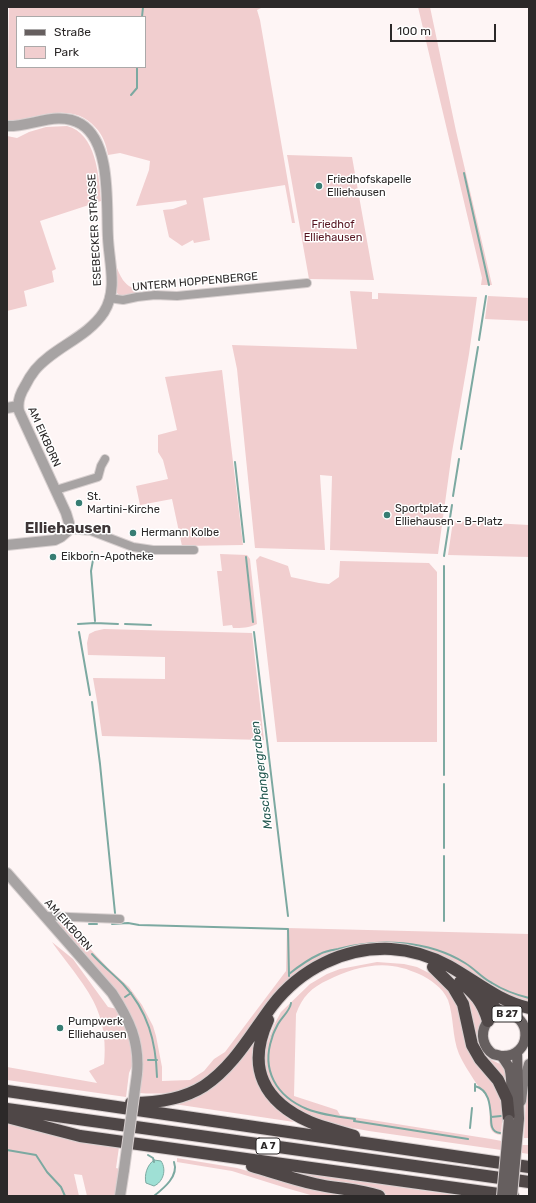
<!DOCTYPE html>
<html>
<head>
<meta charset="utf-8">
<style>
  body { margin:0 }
  #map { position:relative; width:536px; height:1203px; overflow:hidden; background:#fef5f5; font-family:Rubik,sans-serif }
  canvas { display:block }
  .frame { position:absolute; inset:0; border:8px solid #2c2929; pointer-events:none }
  .legend { position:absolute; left:16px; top:16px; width:130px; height:52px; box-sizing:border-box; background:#fff; border:1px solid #aba9a9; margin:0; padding:5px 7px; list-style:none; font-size:12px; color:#2c2929 }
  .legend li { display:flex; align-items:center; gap:8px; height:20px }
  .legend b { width:20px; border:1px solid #aba9a9 }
  .scale { position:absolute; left:390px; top:24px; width:106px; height:18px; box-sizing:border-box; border:2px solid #2c2929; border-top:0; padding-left:5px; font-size:12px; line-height:14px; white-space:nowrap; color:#2c2929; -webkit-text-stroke:3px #fff; paint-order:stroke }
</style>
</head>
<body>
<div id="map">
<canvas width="536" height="1203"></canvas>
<div class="frame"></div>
<ul class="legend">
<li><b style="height:5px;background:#665f5f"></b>Straße</li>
<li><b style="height:11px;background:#f1cecf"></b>Park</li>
</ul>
<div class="scale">100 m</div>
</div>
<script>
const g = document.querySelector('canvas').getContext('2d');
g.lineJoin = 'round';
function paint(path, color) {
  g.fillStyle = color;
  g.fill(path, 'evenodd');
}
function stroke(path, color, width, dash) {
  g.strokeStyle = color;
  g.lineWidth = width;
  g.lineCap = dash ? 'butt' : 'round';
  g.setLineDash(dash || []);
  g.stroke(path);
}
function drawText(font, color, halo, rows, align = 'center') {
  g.font = font + ' Rubik,sans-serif';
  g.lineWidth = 3;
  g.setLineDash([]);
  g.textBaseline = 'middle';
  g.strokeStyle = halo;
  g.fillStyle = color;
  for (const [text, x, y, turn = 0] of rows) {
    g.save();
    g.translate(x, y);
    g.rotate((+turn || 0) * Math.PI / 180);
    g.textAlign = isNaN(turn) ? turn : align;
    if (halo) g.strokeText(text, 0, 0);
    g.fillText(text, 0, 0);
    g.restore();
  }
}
paint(new Path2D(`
  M9,7H261V8L257,10L260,20L295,223H292L285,185L203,198L210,240L194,243L193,240L182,246L169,237L163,210L173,209L187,204L186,200L136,206L149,170L150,161L120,153L108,155C106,144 103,135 95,127C72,101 37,118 7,122ZM17,17H145V67H17Z
  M418,7H430L456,131L492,285H481L482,278Z
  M67,126C96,133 99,176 101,201L40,221L56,269L52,271L54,282L24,291L27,306L7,311V136L17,138L29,132L46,127Z
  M287,155L352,157L374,280L309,279Z
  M116,265C119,274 125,288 136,288L137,292L136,294L121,297L117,293L113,266Z
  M350,291L372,292V299H378V293L477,297L469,354L452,452L438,554L330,550L332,476L320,475L325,550L255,548L237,369L232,345L357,349Z
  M488,296L529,298V321L485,319Z
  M222,370L243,545L182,546L172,499L140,505L136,486L168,479L163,460L158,452V435L177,430L165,377Z
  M453,521L529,525V557L448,555Z
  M220,554L247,555L250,559L257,624C249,628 242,628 233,628L232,625L223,626L217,571H222Z
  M260,556L288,566L291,577L319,583L329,584L339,577L340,561L429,563L437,572V742H277L256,560Z
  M104,629L252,633L264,740L102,736L97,701L93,678L165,679V657L88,655L87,643L89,634L95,631Z
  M59,920H63L108,968L129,987L142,1005L153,1026L156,1036L162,1067V1081L190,1080L204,1071L214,1059L225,1052L286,971L287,928L529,934V1003L501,993L469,972L365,945C336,950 310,960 288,980C252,1014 231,1075 182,1091C173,1094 149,1094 140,1093C142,1077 144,1061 141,1044C136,1014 116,992 96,970C83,955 70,940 57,926Z
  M52,942L73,959L108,1007L117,1009L127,1031L131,1045L133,1064L129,1073L126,1097L7,1080V1067L97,1083L89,1071L104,1064C106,1045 104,1026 97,1009C89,988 65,961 52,942Z
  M377,962L404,964L417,967L437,977L452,994L502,1100L503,1110L501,1135C484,1133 492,1117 489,1103C487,1094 479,1088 474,1080C469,1072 463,1063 459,1054C452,1037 454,1017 448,1000C443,988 430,979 419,974C413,972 408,969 402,968C377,961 350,969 328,980C312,987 302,997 296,1014L294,1096L337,1110L340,1115L491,1139L523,1145H529V1154L369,1131L320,1122L290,1106L273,1088L266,1072L264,1058L266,1046L274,1025L281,1012L310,984L327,974L340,969Z
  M458,984L464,988L483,1017C477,1032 474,1049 490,1059C495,1062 500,1063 504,1067L506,1070L508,1089L478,1049Z
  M255,1036C255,1044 253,1052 253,1061C253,1089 273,1107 294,1122L174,1104L193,1098Z
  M529,1075V1138H524L526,1093Z
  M7,1121L119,1147L116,1168L120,1169L116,1196H87L82,1175L74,1174L79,1196H7Z
  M177,1158L237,1168L289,1183L359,1196H314L286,1188L232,1171L177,1162Z
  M280,1167C341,1177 402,1188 462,1196H389L378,1191L291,1174Z`), '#f1cecf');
const water = new Path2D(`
  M154,1160L161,1161C167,1170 163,1182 154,1186L146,1183C144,1175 147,1165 154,1160Z`);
paint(water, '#9fe0d5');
stroke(water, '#7ca9a1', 1);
stroke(new Path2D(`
  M142,17L143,7
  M131,95L137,88V67
  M464,173L489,285
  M479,340L486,296
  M461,449L478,347
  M235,462L244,542
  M453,496L459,459
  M92,552L93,560L91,571L95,621
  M444,556L452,505
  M246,557L253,622
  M95,623L118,624
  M78,624L95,623
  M125,624L151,625
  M79,632L90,695
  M254,632L288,916
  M92,702L100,764L115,913
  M444,775V566
  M444,784V848
  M444,921V856
  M89,924H97
  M112,924L128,923L139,925L288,929L289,976
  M92,954C102,965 113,974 123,984C148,1011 156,1042 157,1077
  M289,974C299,966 309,959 320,954C325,951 332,950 338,949C379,938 428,940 465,963C475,969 482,978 492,983C503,990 517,995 529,998
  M125,997L131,993
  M291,1003C290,1011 282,1017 278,1024C276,1028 273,1033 272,1038C261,1070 276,1096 307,1109C322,1115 339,1117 355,1119L354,1121L468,1139
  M148,1060H157
  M475,1086C489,1090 490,1104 491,1117L501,1116
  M475,1091V1084
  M491,1117C491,1124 491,1132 500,1133
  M470,1128L472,1108
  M7,1150L36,1155L47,1172L61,1187L65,1196
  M148,1155L153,1158L154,1162
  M154,1196C164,1188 179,1176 174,1162`), '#7ca9a1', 2);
const minor = new Path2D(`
  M109,298L123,300L137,297L155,295L177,296L307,283
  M56,490L98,477L101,466L105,459
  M68,529L91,531L133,547L153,550H194
  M44,916L120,919`);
const tertiary = new Path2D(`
  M7,126C31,127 58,110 81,124C112,143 106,206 108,238C109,262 118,290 104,312C87,338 54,347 35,370C31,375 28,380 25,386C20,394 17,402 19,411L66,513L69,523L68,531L61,537L55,540L7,545
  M7,408L18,406
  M7,873L112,993C129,1019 140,1042 137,1074
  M120,1196L124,1170`);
const secondary = new Path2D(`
  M521,1101L523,1085L529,1064`);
const primary = new Path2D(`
  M517,1052L519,1119
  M501,1056C533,1058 533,1013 504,1014C497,1014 490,1018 486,1024C480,1034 483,1047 493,1054C496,1055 500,1055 502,1057C504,1059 507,1064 509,1067C513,1079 511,1095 510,1107`);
const motorway = new Path2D(`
  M433,967L453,987L463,1004L472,1045L480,1059L498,1080L507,1099L509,1120
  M460,982C474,992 483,1003 488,1021
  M480,992L496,1009L504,1014
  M268,1020C246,1068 264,1102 310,1122C324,1128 340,1131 354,1136
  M7,1091L529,1167
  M131,1103C156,1103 182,1100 204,1086C234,1066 251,1034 272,1006C300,969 344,947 391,949C410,950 432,957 449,966C476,981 498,1001 529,1008
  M7,1109L529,1182
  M7,1117L80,1136L513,1196
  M252,1166C273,1172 293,1179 315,1184C336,1189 358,1189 379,1196`);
stroke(minor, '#d8d0d0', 10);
stroke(tertiary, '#d8d0d0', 12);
stroke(secondary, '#d8d0d0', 12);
stroke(primary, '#d8d0d0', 12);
stroke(motorway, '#d8d0d0', 14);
stroke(minor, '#a7a3a3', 8);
stroke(tertiary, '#a7a3a3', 10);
stroke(secondary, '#817b7b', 10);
stroke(primary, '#665f5f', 10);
stroke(motorway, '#4f4747', 12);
const tertiaryBridge = new Path2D(`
  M124,1170L137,1074`);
const primaryBridge = new Path2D(`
  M502,1196L509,1120
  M512,1196L519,1119`);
stroke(tertiaryBridge, '#d8d0d0', 12, []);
stroke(primaryBridge, '#d8d0d0', 12, []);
stroke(tertiaryBridge, '#a7a3a3', 10);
stroke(primaryBridge, '#665f5f', 10);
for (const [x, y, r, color] of [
  [319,186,4,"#377d73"],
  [79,503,4,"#377d73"],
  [387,515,4,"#377d73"],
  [133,533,4,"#377d73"],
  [53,557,4,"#377d73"],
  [60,1028,4,"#377d73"]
]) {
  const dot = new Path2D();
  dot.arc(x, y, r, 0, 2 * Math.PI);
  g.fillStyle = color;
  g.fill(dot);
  stroke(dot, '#fff', 1.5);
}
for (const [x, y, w] of [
  [507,1014,30],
  [268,1146,24]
]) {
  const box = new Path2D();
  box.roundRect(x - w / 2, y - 8, w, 16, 3);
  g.fillStyle = '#fff';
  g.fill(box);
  stroke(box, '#2c2929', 1);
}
drawText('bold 10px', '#2c2929', null, [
  ["B 27",507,1014],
  ["A 7",268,1146]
]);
drawText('11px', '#2c2929', '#fff', [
  ["Friedhofskapelle",327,180],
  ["Elliehausen",327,193],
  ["St.",87,497],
  ["Martini-Kirche",87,510],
  ["Sportplatz",395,509],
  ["Elliehausen - B-Platz",395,522],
  ["Hermann Kolbe",141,533],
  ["Eikborn-Apotheke",61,557],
  ["Pumpwerk",68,1022],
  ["Elliehausen",68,1035]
], 'left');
drawText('11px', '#561420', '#fff', [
  ["Friedhof",333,225],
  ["Elliehausen",333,238]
]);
drawText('11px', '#2c2929', '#fff', [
  ["ESEBECKER STRASSE",95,230,-93],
  ["UNTERM HOPPENBERGE",195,282,-5],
  ["AM EIKBORN",44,437,66],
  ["AM EIKBORN",68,925,48]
]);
drawText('italic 12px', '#245951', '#fff', [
  ["Maschangergraben",262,775,-97]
]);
drawText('bold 15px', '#3e3637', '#fff', [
  ["Elliehausen",68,529]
]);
</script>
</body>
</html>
